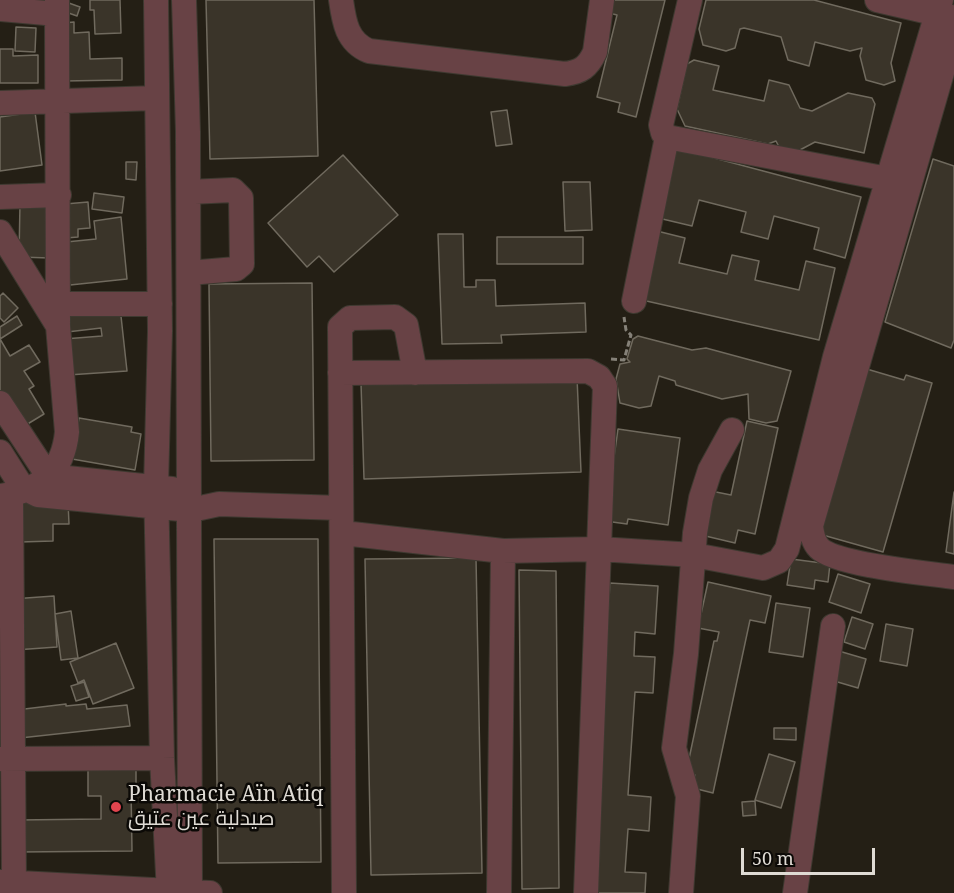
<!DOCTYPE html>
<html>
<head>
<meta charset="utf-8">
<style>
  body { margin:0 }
  #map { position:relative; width:954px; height:893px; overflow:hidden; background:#241f15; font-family:"Noto Serif",serif }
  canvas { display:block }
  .scale { position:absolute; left:741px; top:848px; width:134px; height:27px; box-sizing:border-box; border:3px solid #dfdbd4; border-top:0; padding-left:8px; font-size:18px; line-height:21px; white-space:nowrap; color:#dfdbd4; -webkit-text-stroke:4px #0b0906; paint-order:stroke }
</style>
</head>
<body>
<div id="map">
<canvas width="954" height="893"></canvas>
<div class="scale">50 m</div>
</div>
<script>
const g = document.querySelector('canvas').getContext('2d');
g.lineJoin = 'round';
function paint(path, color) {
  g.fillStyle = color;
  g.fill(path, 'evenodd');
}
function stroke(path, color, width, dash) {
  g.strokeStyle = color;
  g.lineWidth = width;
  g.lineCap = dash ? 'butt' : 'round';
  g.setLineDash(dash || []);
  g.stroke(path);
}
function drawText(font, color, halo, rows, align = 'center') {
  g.font = font + ' "Noto Serif",Cairo,serif';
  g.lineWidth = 5;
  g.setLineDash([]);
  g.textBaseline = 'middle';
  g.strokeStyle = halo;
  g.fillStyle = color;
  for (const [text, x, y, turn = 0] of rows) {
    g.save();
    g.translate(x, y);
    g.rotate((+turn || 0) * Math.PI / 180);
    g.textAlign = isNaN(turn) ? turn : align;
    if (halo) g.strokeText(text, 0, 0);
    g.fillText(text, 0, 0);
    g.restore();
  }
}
const building = new Path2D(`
  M90,0H120L121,33L95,34L94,10H90Z
  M206,0H314L318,156L210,159Z
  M604,0H665L636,117L618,112L620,103L597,97L617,15L601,11Z
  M706,0H814L901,23L891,63L895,81L884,85L866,80L860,56L862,48L850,51L815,42L809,66L788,60L781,37L744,28L740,29L735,48L726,51L703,45L699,29Z
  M66,2L80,7L77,16L63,11Z
  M74,22V33L89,32L90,59L122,58V80L64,81L63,23Z
  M16,27L36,28L35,52L15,51Z
  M0,49H13V56L38,55V83H0Z
  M694,60L719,66L713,90L764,101L769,80L789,85L800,108L812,111L848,93L872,98L875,104L864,153L815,142L798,151L779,147L776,141L768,144L685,126L677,109L687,64Z
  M507,110L512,144L496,146L491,112Z
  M35,112L42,165L0,171V117Z
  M673,147L861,197L845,258L814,249L819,228L774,216L768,239L741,232L746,212L699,200L692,226L654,217Z
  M343,155L398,215L334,272L319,256L307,267L268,223Z
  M933,159L954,166V340L951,348L885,322Z
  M126,162H137L136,180L126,179Z
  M563,182H590L592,230L565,231Z
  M94,193L124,197L122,213L92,209Z
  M88,202L90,228L78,229V237L66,238L65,204Z
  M20,203L51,205L50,258L19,257Z
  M121,217L127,279L70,285L66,242L96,239L94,221Z
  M657,231L685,238L679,263L727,274L732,255L759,261L755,280L799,290L806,261L835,268L819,340L642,300Z
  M438,234H463L464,287H476V280H495L496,306L585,303L586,332L501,335L502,343L442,344Z
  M497,237H583V264H497Z
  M312,283L314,460L211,461L209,284Z
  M3,293L18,308L4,322L0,318V296Z
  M120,307L127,371L68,375L64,339L102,336L101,328L67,332L65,313Z
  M17,316L22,325L0,339L10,356L29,345L40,362L24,371L34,386L29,389L44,414L21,428L0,395V327Z
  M638,336L692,350L706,348L791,371L777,421L766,423L749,419L748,394L722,399L676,385L675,381L659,376L651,406L639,408L620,403L616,379L620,364L630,362L627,359L633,339Z
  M860,367L904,380L906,375L932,383L883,552L812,532Z
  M577,377L581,472L364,479L361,383Z
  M79,418L132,427L131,432L141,434L135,470L72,459Z
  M747,421L778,428L755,534L738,530L735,543L697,534L706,490L731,495Z
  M618,429L680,438L668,525L628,519L627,524L605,521Z
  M954,492V554L946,552Z
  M68,501L69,524H53V541L20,542L19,502Z
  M214,539H318L321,862L218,863Z
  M476,558L482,873L371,875L365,559Z
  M791,559L830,564L828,582L815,580L814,589L787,585Z
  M519,570L556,571L559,888L522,889Z
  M838,574L870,584L861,613L829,602Z
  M708,582L771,596L765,623L750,620L713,793L693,788L695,775L686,773L714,641H717L719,632L698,628Z
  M610,583L658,586L655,634L635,632L634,656L655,657L653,693L635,692L628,795L651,797L649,831L628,829L625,872L646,873L645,893H590Z
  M54,596L57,647L15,650L12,599Z
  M776,603L810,608L803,657L769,652Z
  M71,611L78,658L61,660L55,614Z
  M852,617L873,624L865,649L844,642Z
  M886,624L913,629L907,666L880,661Z
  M116,643L134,688L93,704L84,680L78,683L70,662Z
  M832,649L866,659L858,688L824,678Z
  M84,682L89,697L76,701L71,686Z
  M66,704V706L86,704L87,709L127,705L130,726L20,738L16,710Z
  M774,728H796V740L774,739Z
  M769,754L795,762L781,808L755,800Z
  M88,766H136V787H131L132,851L17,852V820L101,819V796H88Z
  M755,801L756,815L743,816L742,802Z`);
paint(building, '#3a3429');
stroke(building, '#706a5e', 1.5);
const minor = new Path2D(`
  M156,0L160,331L156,487L162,758L169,893
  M184,0L188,132L190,893
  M341,0C344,22 347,42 369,51L565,74C581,72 588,67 595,52L602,0
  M877,0L951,17
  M0,9L57,14V0
  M954,31L811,526C812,534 813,542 819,548C836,565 926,573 954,577
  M0,103L157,98
  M667,137L888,179
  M0,197L59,195
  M0,232L58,326
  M189,273L236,269L242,264L241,198L233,190L189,192
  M634,301L667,137L663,133L661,125L690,0
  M59,304H160
  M340,373L588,371L599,377L605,386L599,549L694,555L763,568L779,561L787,549L835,357L941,0
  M0,403L48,476L172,489
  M0,452L22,487L38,495L191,510L219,504L341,508
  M0,496C39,491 63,473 67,432L58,326L57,14
  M343,533L503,551L599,549L586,893
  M0,759L162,758
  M0,882L210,893
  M9,893L14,884L11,495
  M344,893L340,327L350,318L395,317L406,325L415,373
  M499,893L503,551
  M681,893L688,796L674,748L686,654L695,533L701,498L710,470L732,430
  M795,893L833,626`);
stroke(minor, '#3e3930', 26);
stroke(new Path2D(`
  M611,359L624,360L631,335L626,330L624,317`), '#858178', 3, [6, 3]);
stroke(minor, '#684245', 24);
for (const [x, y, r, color] of [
  [116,807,6,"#e0444e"]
]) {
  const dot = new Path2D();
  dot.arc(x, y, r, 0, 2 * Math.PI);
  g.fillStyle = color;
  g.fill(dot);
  stroke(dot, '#0b0906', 2);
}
drawText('21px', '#dfdbd4', '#0b0906', [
  ["Pharmacie Aïn Atiq",128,795],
  ["صيدلية عين عتيق",128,819]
], 'left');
</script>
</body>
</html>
